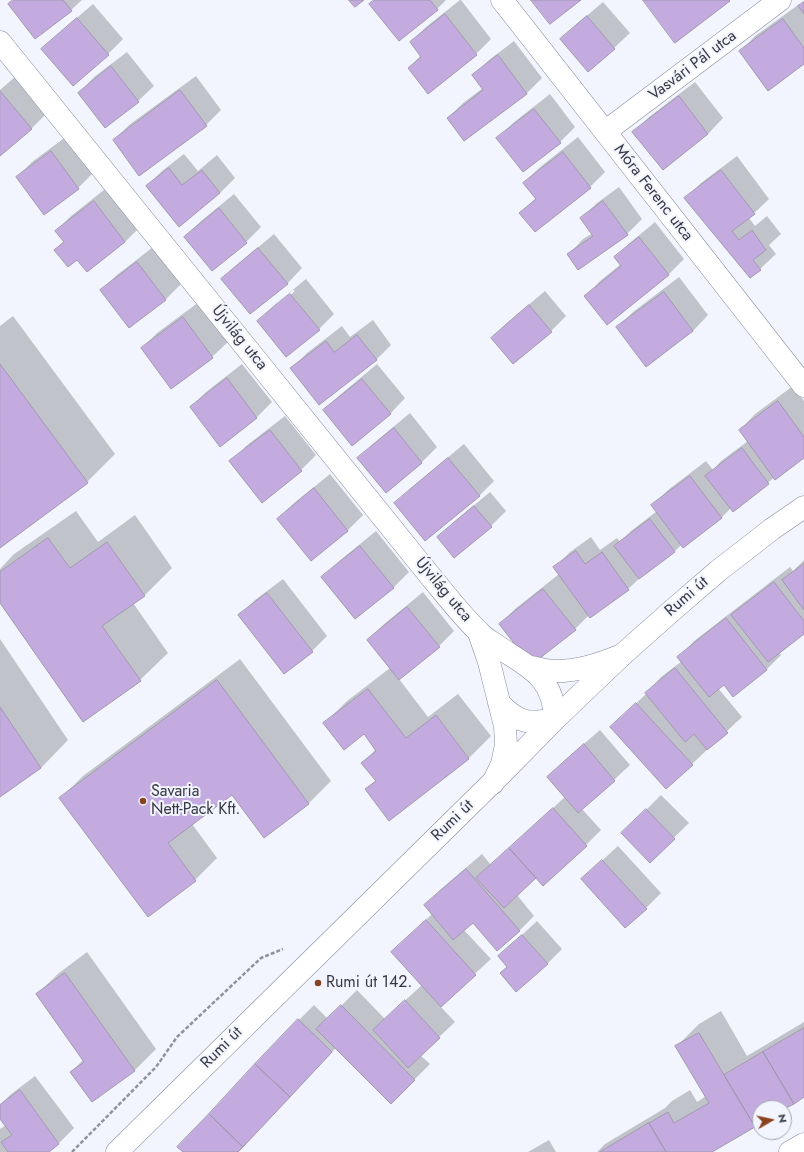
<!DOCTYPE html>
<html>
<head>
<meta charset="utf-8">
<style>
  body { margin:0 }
  #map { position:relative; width:804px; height:1152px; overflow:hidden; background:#f2f4fe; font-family:Jost,sans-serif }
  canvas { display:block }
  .north { position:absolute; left:752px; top:1100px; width:40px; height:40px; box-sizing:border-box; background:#f2f4fe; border:1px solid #a7a8b2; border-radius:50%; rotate:81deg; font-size:11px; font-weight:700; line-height:16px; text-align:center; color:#363741 }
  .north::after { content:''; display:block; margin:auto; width:14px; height:18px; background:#8a4321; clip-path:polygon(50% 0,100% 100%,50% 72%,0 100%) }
</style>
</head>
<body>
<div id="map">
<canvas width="804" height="1152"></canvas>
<div class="north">N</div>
</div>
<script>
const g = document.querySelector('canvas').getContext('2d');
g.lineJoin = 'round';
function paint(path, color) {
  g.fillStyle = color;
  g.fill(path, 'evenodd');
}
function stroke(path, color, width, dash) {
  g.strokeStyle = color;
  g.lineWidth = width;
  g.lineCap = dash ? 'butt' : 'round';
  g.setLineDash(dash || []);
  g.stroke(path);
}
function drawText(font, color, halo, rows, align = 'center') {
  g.font = font + ' Jost,sans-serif';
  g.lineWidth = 4;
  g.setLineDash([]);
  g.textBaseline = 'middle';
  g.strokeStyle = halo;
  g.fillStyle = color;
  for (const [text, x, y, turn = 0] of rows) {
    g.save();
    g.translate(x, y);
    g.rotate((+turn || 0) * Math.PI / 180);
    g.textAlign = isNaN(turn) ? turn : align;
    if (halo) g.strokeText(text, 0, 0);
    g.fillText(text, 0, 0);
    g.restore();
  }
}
paint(new Path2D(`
  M13,0H82L71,10Z
  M374,0H446L437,9L399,39Z
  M460,0H461L491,39L476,54L409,68L421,55L411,42L426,27Z
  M603,2L630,33L614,48L588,71L561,39L577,24Z
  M804,2V62L740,52L755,36L798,5L800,7Z
  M93,4L123,39L108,54L43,49L58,34Z
  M514,41L542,78L527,93L465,140L448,118L463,103L483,88L474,75L489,60Z
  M127,52L154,86L138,101L106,127L79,93L94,77Z
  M16,76L47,113L32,128L0,155V90Z
  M196,76L221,110L206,125L114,140L129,125Z
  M695,82L723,118L708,134L634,132L649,117Z
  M550,94L575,127L560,142L498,138L513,123Z
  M67,136L93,173L78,188L44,213L17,177L32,162Z
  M578,137L605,172L590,187L535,230L521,213L536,198L524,183L539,168Z
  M184,154L198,171L217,155L235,178L220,193L147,186L162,171Z
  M737,156L769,199L749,218L755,226L767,216L781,234L769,245L776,254L760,269L750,277L686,198L701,183Z
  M109,186L140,227L125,242L87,271L78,259L56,250L64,241L56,231L71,216Z
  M619,187L642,219L627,234L568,255L583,239L593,233L582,218L597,203Z
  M234,194L261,227L246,242L185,237L200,222Z
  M655,222L684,259L669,274L607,324L585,297L600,281L621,264L616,257L631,242Z
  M274,234L302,268L287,284L222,279L238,264Z
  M153,247L181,284L166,299L129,327L101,290L117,275Z
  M679,277L708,315L693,331L617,328L633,312Z
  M306,279L334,314L319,329L258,321L273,306ZM293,290L295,291L273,309V307Z
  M545,291L566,316L551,331L492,338L507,323Z
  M199,302L228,342L212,357L171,388L142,348L157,333Z
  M13,316L115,454L87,482L0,547V326Z
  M373,320L391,345L376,360L292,368L307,353L342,326L350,337Z
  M242,364L272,402L256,418L191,407L206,392Z
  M377,364L405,398L390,414L324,410L340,395Z
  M793,386L804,401V457L775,477L733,511L731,508L722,517L683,546L682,544L675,551L641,577L628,589L589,615L575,629L500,624L515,609L559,574L555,567L570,552L591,537L600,550L617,538L620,542L631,531L657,511L653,505L668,490L706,461L713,470L721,461L748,441L740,430L755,414Z
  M410,413L437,447L422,462L386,492L359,458L374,443Z
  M285,416L316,455L301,470L231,462L246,446Z
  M464,444L494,481L479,496L396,503L411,488Z
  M330,474L363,515L348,530L311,560L278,519L293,504Z
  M490,492L506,511L491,526L439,537L454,522Z
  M76,511L98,542L135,515L172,568L144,596L133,603L168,653L140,680L0,601V569L14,554Z
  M376,531L409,572L394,587L355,618L323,578L338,562Z
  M804,560V633L779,652L781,655L766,670L724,684L718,688L742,717L692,764L611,727L647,693L661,677L682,661L679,657L694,641L790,567L793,571Z
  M283,579L327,636L312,651L240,615L255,600Z
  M423,592L454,631L439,646L399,679L428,717L458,694L491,736L469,758L389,819L366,789L376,780L363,763L376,749L364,733L325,723L347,701L390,668L368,640L383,625Z
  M0,639L68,740L41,768L0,795Z
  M240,659L331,781L309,803L264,836L232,794L192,824L217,858L195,880L61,798L83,776Z
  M600,730L630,765L614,780L582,809L601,830L586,845L536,877L517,895L534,916L519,931L473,921L463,929L491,959L440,1006L455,1022L420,1055L430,1064L391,1103L336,1048L237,1152H184L299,1020L314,1005L328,1019L357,990L385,1019L422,985L392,952L432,914L425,905L440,890L482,854L491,865L566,796L548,777L564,761Z
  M661,795L689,823L650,861L638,818Z
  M618,846L661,893L646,908L582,879Z
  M537,921L562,949L547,964L508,966L499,956Z
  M87,952L156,1049L134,1071L71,1072L83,1060L37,994L59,973Z
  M721,1011L747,1056L804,1022V1096L784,1108H760V1123L710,1152H597L605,1144L665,1108L672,1101L690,1090L697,1102L706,1096L677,1046L699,1024Z
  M35,1076L74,1128L59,1143L47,1152H0V1129L6,1125L0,1118V1105L10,1095Z
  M549,1140L556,1152H528Z`), '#0003');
const building = new Path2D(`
  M13,0H63L72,11L35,39L8,4Z
  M349,0H364L355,7Z
  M374,0H430L438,10L399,41L369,4Z
  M531,0H581L550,24Z
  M643,0H729L730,1L675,43Z
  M804,2V14L798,6Z
  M445,14L477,55L428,94L408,68L421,57L410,42Z
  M587,16L615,49L588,72L560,39Z
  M77,18L109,55L73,86L41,49Z
  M783,19L804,48V64L768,91L739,51Z
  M498,55L527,94L464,141L447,118L483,90L472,75Z
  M111,66L139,102L105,128L78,93Z
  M180,90L207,126L139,176L113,140Z
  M0,91L32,129L0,156Z
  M679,96L708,134L663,170L632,132Z
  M534,109L561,143L523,172L496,138Z
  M51,151L79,189L44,215L16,177Z
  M563,152L591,188L535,232L519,213L536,199L523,183Z
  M169,168L182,185L202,170L220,193L179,227L146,186Z
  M721,170L755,214L732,231L739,240L752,230L766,250L753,260L761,270L750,278L684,198Z
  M94,201L125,242L87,272L77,260L68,267L54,250L64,242L55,231Z
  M603,201L628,235L578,270L567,254L593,236L580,218Z
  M219,208L247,243L212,271L184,237Z
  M639,237L669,275L607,325L584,296L621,266L614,257Z
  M258,248L288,284L250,314L221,279Z
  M137,262L166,300L129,328L100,290Z
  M664,292L693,331L646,367L616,327Z
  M290,294L320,330L286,357L257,321Z
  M529,305L552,332L513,364L491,338Z
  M183,317L213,358L171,389L141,348Z
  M357,335L377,360L319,405L290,368L326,341L334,352Z
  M0,364L88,483L0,548Z
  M227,378L257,418L220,447L190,407Z
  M362,379L391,414L352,446L323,410Z
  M778,401L804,437V458L775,480L739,430Z
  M394,428L422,463L386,493L357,458Z
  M270,430L302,471L262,503L229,461Z
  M742,448L769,484L733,512L705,476Z
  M448,458L480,496L425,541L394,503Z
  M690,476L722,518L683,548L651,505Z
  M314,488L348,531L311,561L277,519Z
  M474,506L492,527L454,558L437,537Z
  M650,519L675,552L639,579L614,546Z
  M48,538L70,568L107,542L145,596L102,626L141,681L83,722L0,603V572Z
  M360,546L394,588L355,619L321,577Z
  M576,551L585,564L602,552L629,590L590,618L553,567Z
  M804,564V610L782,580Z
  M774,582L804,621V634L768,662L731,615Z
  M543,589L576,630L531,665L499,624Z
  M267,593L313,652L284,674L238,615Z
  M407,607L440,647L399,680L367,640Z
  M726,618L767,670L733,697L724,685L709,697L677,657Z
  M675,668L728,733L707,750L694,734L685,742L645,693Z
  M217,680L309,804L264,838L232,795L168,843L196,881L148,917L59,798Z
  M368,689L406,738L436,715L469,759L389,821L365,789L376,781L361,763L376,751L364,734L344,750L323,723Z
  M636,703L693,765L666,789L610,727Z
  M0,707L41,768L0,797Z
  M584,744L615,781L578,813L547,777Z
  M553,808L587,846L543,886L509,848Z
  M646,809L675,839L650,863L621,833Z
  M509,848L536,878L504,908L476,878Z
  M602,860L647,909L625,928L581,879Z
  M466,869L520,931L497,951L473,923L453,940L424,905Z
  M426,920L476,975L441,1007L391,952Z
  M522,935L548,964L516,992L500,973L507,967L498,956Z
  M65,973L135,1071L92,1102L70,1072L84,1062L36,994Z
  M405,1000L440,1038L408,1068L373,1030Z
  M341,1005L415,1080L391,1104L316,1029Z
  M298,1019L332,1052L290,1097L255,1064Z
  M804,1028V1097L794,1104L763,1052Z
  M699,1033L755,1127L712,1152H666L649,1123L668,1112L674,1123L709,1103L675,1046Z
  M763,1052L794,1104L784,1109V1108H760V1124L755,1127L724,1075Z
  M255,1064L290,1097L243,1147L209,1114Z
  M20,1090L59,1144L49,1152H8L1,1142L12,1135L0,1119V1105Z
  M209,1114L243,1147L238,1152H183L177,1147Z
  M649,1123L666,1152H600Z`);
paint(building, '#c3abe0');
stroke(building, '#a198ae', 1);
const minor = new Path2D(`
  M502,0L804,386
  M0,42L431,577C446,595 461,615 479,632C483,637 488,640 493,643C526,667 553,673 555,719C529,724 519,724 499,703
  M606,131L780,0
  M479,633L489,662L505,726L506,745L502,764L493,783
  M530,667C537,668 545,670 552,671C577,672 600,664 622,655
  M790,1152L804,1144`);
const tertiary = new Path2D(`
  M117,1152L503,772L555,719L622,655L675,608L718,571L772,529L804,507`);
stroke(minor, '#85889e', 23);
stroke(tertiary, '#85889e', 23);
stroke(new Path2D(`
  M72,1152L156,1067L177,1037L261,958L283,949`), '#90929c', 2.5, [4, 2]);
stroke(minor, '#fff', 22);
stroke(tertiary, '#fff', 22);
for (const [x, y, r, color] of [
  [143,801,4,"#8a4321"],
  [318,983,4,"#8a4321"]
]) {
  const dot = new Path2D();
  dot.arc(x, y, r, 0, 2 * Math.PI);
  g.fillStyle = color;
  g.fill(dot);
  stroke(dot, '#f2f4fe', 1.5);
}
drawText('16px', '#363741', '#f2f4fe', [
  ["Vasvári Pál utca",693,66,-37],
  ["Móra Ferenc utca",653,193,52],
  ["Újvilág utca",239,338,51],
  ["Újvilág utca",443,590,50],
  ["Rumi út",687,597,-41],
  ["Rumi út",453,821,-44],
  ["Rumi út",222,1048,-45]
]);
drawText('16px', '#363741', '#f2f4fe', [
  ["Savaria",151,792],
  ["Nett-Pack Kft.",151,810],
  ["Rumi út 142.",326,983]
], 'left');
</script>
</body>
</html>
